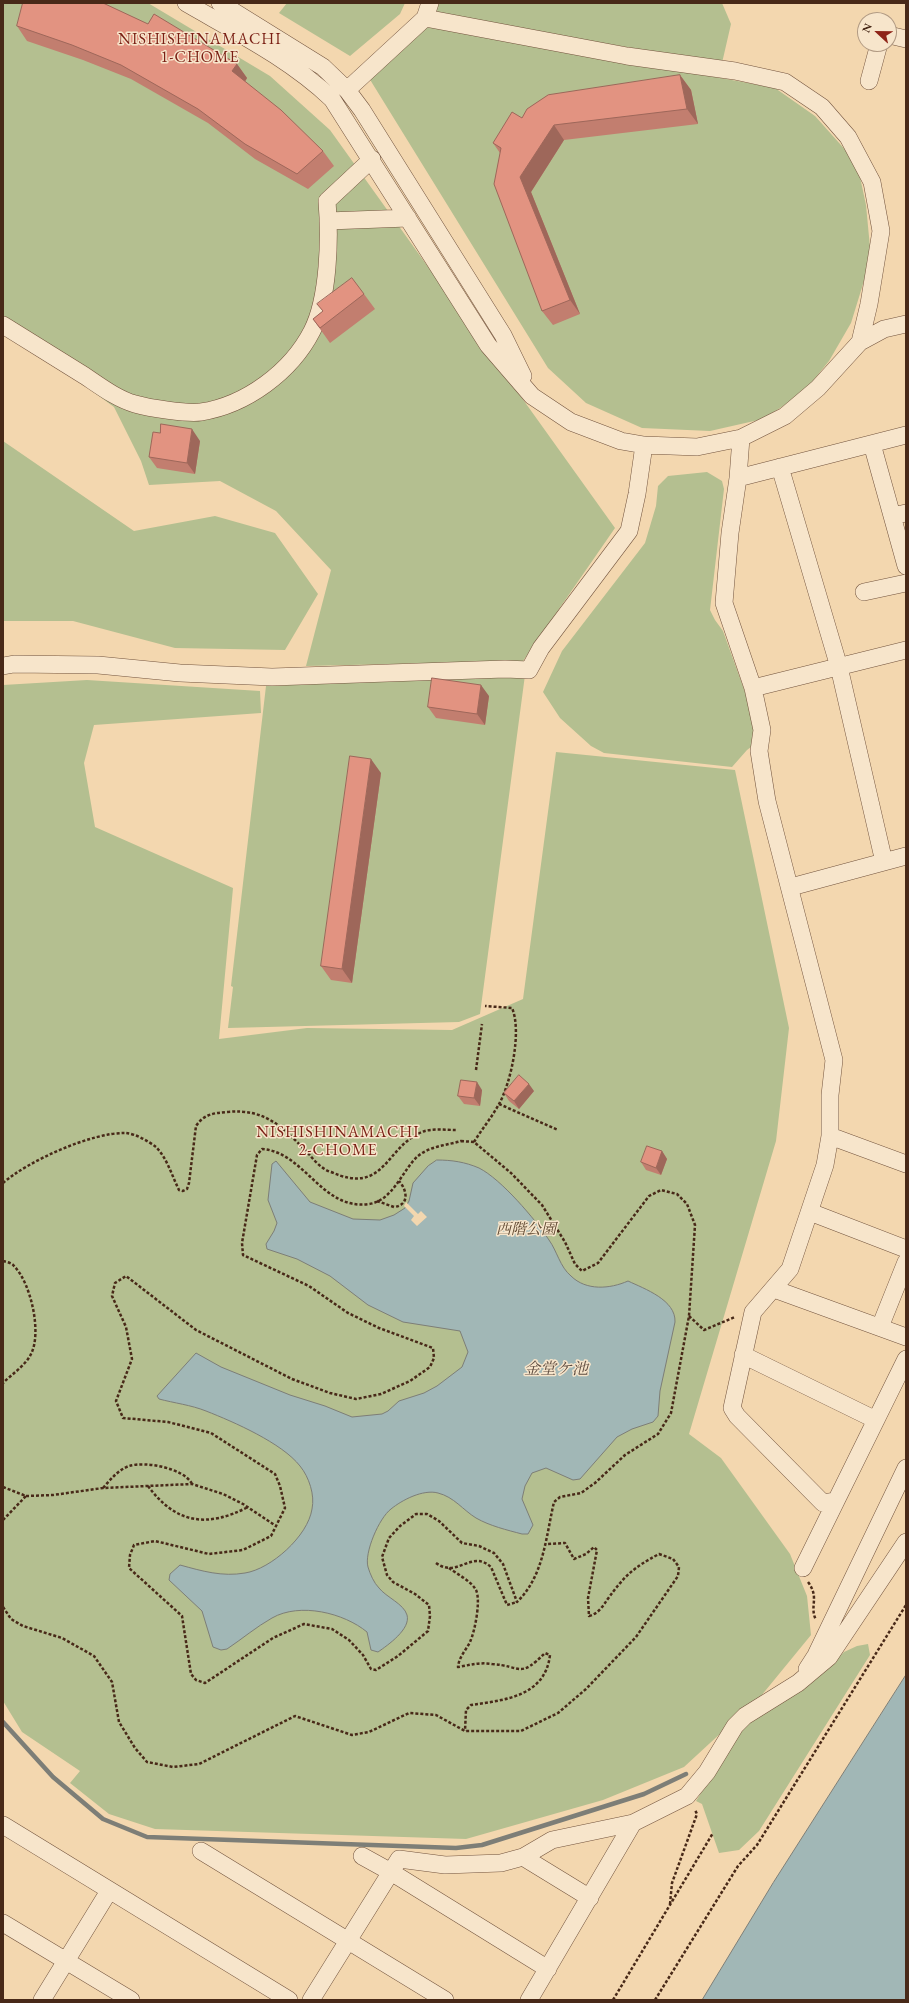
<!DOCTYPE html>
<html>
<head>
<meta charset="utf-8">
<style>
  body { margin:0 }
  #map { position:relative; width:909px; height:2003px; overflow:hidden; background:#f3d7af; font-family:"EB Garamond",serif }
  canvas { display:block }
  .frame { position:absolute; inset:0; border:4px solid #482918; pointer-events:none }
  .north { position:absolute; left:857px; top:12px; width:40px; height:40px; box-sizing:border-box; background:#f7e5cb; border:1px solid #b19a83; border-radius:50%; rotate:292deg; font-size:11px; font-weight:700; line-height:16px; text-align:center; color:#482918 }
  .north::after { content:''; display:block; margin:auto; width:14px; height:18px; background:#8f2418; clip-path:polygon(50% 0,100% 100%,50% 72%,0 100%) }
</style>
</head>
<body>
<div id="map">
<canvas width="909" height="2003"></canvas>
<div class="frame"></div>
<div class="north">N</div>
</div>
<script>
const g = document.querySelector('canvas').getContext('2d');
g.lineJoin = 'round';
function paint(path, color) {
  g.fillStyle = color;
  g.fill(path, 'evenodd');
}
function stroke(path, color, width, dash) {
  g.strokeStyle = color;
  g.lineWidth = width;
  g.lineCap = dash ? 'butt' : 'round';
  g.setLineDash(dash || []);
  g.stroke(path);
}
function drawText(font, color, halo, rows, align = 'center') {
  g.font = font + ' "EB Garamond","Noto Serif JP",serif';
  g.lineWidth = 3;
  g.setLineDash([]);
  g.textBaseline = 'middle';
  g.strokeStyle = halo;
  g.fillStyle = color;
  for (const [text, x, y, turn = 0] of rows) {
    g.save();
    g.translate(x, y);
    g.rotate((+turn || 0) * Math.PI / 180);
    g.textAlign = isNaN(turn) ? turn : align;
    if (halo) g.strokeText(text, 0, 0);
    g.fillText(text, 0, 0);
    g.restore();
  }
}
paint(new Path2D(`
  M3,3H148L270,76L330,130L615,528L523,661L306,666L331,570L276,511L220,481L149,485L141,461L114,407L3,326Z
  M287,3H405L400,14L350,56L279,13Z
  M439,3H722L731,24L722,63L435,15Z
  M429,24L775,88L815,116L857,163L866,205L871,258L851,323L829,361L803,393L763,419L710,431L642,428L586,403L548,368L369,78Z
  M3,441L134,531L215,516L275,533L318,594L285,650L175,648L73,621H3Z
  M707,472L722,481L724,489L710,610L715,620L723,631L754,717L755,744L747,750L732,767L604,753L591,746L560,718L543,692L562,651L645,543L656,506L658,486L668,476Z
  M525,675L480,1014L459,1022L228,1028L233,987L231,986L266,686Z
  M87,680L260,691L261,713L94,725L84,763L95,827L233,888L219,1039L307,1028L452,1030L523,999L556,752L735,770L789,1028L776,1141L689,1434L721,1458L790,1554L807,1596L811,1635L761,1696L684,1767L603,1800L466,1839L155,1829L109,1814L70,1783L80,1771L22,1732L3,1701V685Z
  M868,1644L870,1655L759,1831L739,1850L719,1853L702,1804L696,1801L740,1730L770,1708L813,1682L844,1652L857,1646Z`), '#b4bf90');
const water = new Path2D(`
  M437,1160C452,1160 465,1162 479,1168C501,1179 535,1219 549,1240C557,1251 560,1267 571,1276C586,1291 610,1289 628,1281C645,1289 676,1300 675,1322L660,1391L658,1416L653,1422L632,1429L617,1437L580,1479L573,1480L546,1468L532,1473L525,1486L522,1499L533,1525L528,1534H522C507,1530 490,1526 476,1518C463,1510 454,1497 438,1493C423,1489 402,1500 391,1509C379,1518 364,1553 368,1567C370,1574 374,1583 379,1588C386,1597 404,1604 407,1615C411,1629 388,1645 378,1652L371,1650L367,1632C344,1613 300,1602 272,1618C256,1627 242,1639 227,1649L221,1650L213,1647L202,1611L169,1580L170,1574L180,1565C202,1571 222,1577 245,1573C271,1569 308,1536 312,1509C315,1495 309,1477 300,1466C282,1443 234,1422 206,1411C191,1405 174,1403 159,1399L157,1396L196,1353L221,1367L290,1395L325,1406L352,1417L382,1414L388,1411L399,1401L424,1393L437,1386L462,1367L468,1352L460,1331L403,1322L368,1305L330,1276L297,1259L267,1249L266,1244L274,1231L277,1223L268,1200L272,1164L276,1161L310,1202L353,1219L380,1220L394,1215L405,1208L409,1201L413,1183L428,1166Z
  M906,1675V2000H702L773,1883Z`);
paint(water, '#a1b7b6');
stroke(water, '#7d7e77', 1);
paint(new Path2D(`
  M406,1202L418,1214L421,1211L427,1217L417,1226L411,1220L414,1216L404,1206Z`), '#f3d7af');
stroke(new Path2D(`
  M3,1722L53,1777L103,1819L147,1837L456,1848L482,1845L644,1794L686,1774`), '#7d7e77', 4.5);
const minor = new Path2D(`
  M186,3C236,32 290,59 332,99L488,345L532,396L571,422L621,441L644,445L697,447L741,438L785,416L818,388L860,342L884,329L906,324
  M220,3L323,67L347,90L362,110L503,335L523,376
  M425,18L627,56L735,71L785,82L822,107L848,137L872,182L881,231L869,304L860,342
  M889,35L906,39
  M869,81L879,44
  M347,90L425,18L430,3
  M328,221L408,218
  M3,325C30,342 58,359 85,376C100,386 117,399 135,404C149,408 187,414 201,412C246,405 291,372 312,331C329,298 330,237 327,201L372,159
  M741,438L738,478L730,533L724,603L753,688L762,730L759,751L767,801L834,1060L830,1095V1136L825,1165L790,1269L753,1312L732,1408L737,1416L823,1503L836,1501L906,1359
  M872,444L906,566
  M780,467L839,667L884,862
  M738,478L906,435
  M892,516L906,513
  M864,592L906,583
  M3,666L14,664L98,665L180,673L272,677L505,669L529,670L541,648L629,531L637,494L644,445
  M753,688L906,650
  M791,887L906,856
  M830,1136L906,1164
  M810,1212L906,1249
  M774,1289L906,1337
  M880,1327L906,1262
  M743,1355L876,1420
  M803,1568L836,1501
  M807,1669L816,1655L906,1468
  M3,1825L289,2000
  M201,1851L445,2000
  M362,1856L391,1872L548,1969
  M523,1857L590,1898
  M3,1923L131,2000
  M42,2000L109,1891
  M311,2000L399,1859L445,1865L501,1863L523,1857L552,1840L633,1823L687,1796L707,1772L735,1726L745,1716L798,1683L829,1657L906,1542
  M529,2000L633,1823`);
stroke(minor, '#73543e', 18);
stroke(new Path2D(`
  M476,1070L482,1024
  M499,1104L558,1130
  M461,1141L474,1142L511,1173L542,1205L565,1242L575,1264L582,1271L598,1263L649,1196L661,1190L677,1194L687,1204L695,1225L689,1316L671,1413L658,1434L625,1455L595,1483L581,1493L560,1497L554,1502C546,1536 544,1576 517,1602L503,1564L494,1553L479,1546L462,1543L439,1521L427,1514H416L400,1526L389,1538L382,1557L387,1575L393,1582L415,1594L429,1605L430,1616L428,1631L398,1656L376,1670L371,1669L363,1655L349,1640L332,1629L304,1624L273,1638L205,1683L196,1680L191,1674L182,1616L129,1568L130,1555L134,1545L155,1541L209,1554L243,1550L271,1536L285,1508L280,1486L275,1474L211,1433L168,1422L123,1418L116,1401L132,1359L126,1327L112,1296L115,1283L126,1276L196,1330L292,1379L330,1393L356,1399L381,1394L410,1381L430,1367L434,1358L433,1348L379,1328L348,1313L309,1286L243,1255L242,1243L257,1155L262,1149C305,1152 322,1211 369,1204C393,1201 403,1169 418,1156C430,1146 448,1145 461,1141Z
  M474,1142C482,1129 492,1117 499,1104C511,1083 522,1031 512,1008L485,1006
  M3,1183C28,1161 92,1132 126,1133C136,1134 148,1141 156,1147C167,1158 172,1176 179,1190L183,1191L187,1189L189,1183L196,1126C204,1114 214,1113 227,1112C266,1108 283,1128 308,1153C314,1160 321,1169 331,1172C385,1196 385,1147 422,1132C432,1128 446,1130 456,1130
  M377,1201L394,1207C410,1205 407,1190 399,1181
  M3,1261C7,1262 12,1263 14,1266C31,1283 42,1333 31,1354C26,1365 11,1375 3,1383
  M689,1316L704,1330L735,1317
  M148,1486C176,1524 207,1528 248,1507
  M3,1487L26,1496L3,1520
  M103,1488C111,1479 118,1470 129,1466C145,1461 184,1468 192,1484
  M26,1496L53,1495L103,1488L192,1484L223,1494L243,1504L276,1526
  M436,1563C458,1579 471,1549 491,1567L507,1605L517,1602
  M449,1568C457,1574 471,1581 476,1590C481,1600 475,1631 470,1642C466,1650 459,1657 458,1667C470,1665 480,1662 492,1664C522,1666 519,1679 545,1653L550,1655C545,1697 504,1700 471,1705L466,1710L465,1731
  M808,1582C820,1598 809,1606 816,1620
  M3,1607L11,1619L23,1626L62,1638L94,1656L112,1682L119,1722L135,1748L147,1762L173,1767L199,1764L295,1716L352,1735L369,1732L409,1713L436,1715L465,1731H521L558,1713L586,1689L636,1637L678,1576L679,1567L673,1559L659,1554C633,1568 625,1575 607,1600C603,1606 598,1614 589,1616L588,1598L597,1550L594,1547L586,1554L574,1559L565,1543L547,1544
  M670,1904L672,1883L697,1814L695,1810
  M613,2000L713,1833
  M655,2000L738,1866L757,1845L906,1605`), '#482918', 2.5, [3, 2]);
stroke(minor, '#f7e5cb', 17);
paint(new Path2D(`
  M17,26L237,64L247,78L245,82L323,151L334,166L308,189L255,159L208,123L131,79L83,60L27,41Z
  M680,75L691,90L698,124L564,140L531,192L580,314L553,325L542,311L500,153L493,143L522,118Z
  M364,294L375,309L330,343L313,319L323,311L317,304Z
  M200,441L195,474L157,468L149,457Z
  M489,696L485,725L436,718L428,707Z
  M381,773L352,983L331,980L321,966Z
  M482,1090L480,1106L464,1104L458,1096Z
  M534,1091L519,1109L509,1101L504,1093Z
  M662,1151L667,1159L661,1175L646,1170L641,1162Z`), '#c27e6f');
paint(new Path2D(`
  M237,64L247,78L242,86L232,71Z
  M680,75L691,90L698,124L687,109Z
  M554,125L564,140L531,192L580,314L570,300L520,177Z
  M192,429L200,441L195,474L187,463Z
  M481,685L489,696L485,725L477,714Z
  M371,759L381,773L352,983L342,969Z
  M477,1082L482,1090L480,1106L474,1098Z
  M529,1084L534,1091L519,1109L514,1101Z
  M662,1151L667,1159L661,1175L656,1168Z`), '#9e675a');
const building = new Path2D(`
  M23,3H103L148,24L154,14L237,64L232,71L281,110L323,151L297,174L245,144L198,109L121,65L72,45L17,26Z
  M680,75L687,109L554,125L520,177L570,300L542,311L494,184L501,148L493,143L512,112L522,118L527,109L548,95Z
  M352,278L364,294L320,328L313,319L323,311L317,304Z
  M161,424L192,429L187,463L149,457L153,432L160,433Z
  M432,678L481,685L477,714L428,707Z
  M350,756L371,759L342,969L321,966Z
  M519,1075L529,1084L514,1101L504,1093Z
  M461,1080L477,1082L474,1098L458,1096Z
  M647,1146L662,1151L656,1168L641,1162Z`);
paint(building, '#e29381');
stroke(building, '#9e675a', 1);
drawText('italic 15px', '#5e4730', '#f7e5cb', [
  ["西階公園",526,1230]
]);
g.letterSpacing = '1px';
drawText('16px', '#7a1f14', '#f7e5cb', [
  ["NISHISHINAMACHI",200,40],
  ["1-CHOME",200,58],
  ["NISHISHINAMACHI",338,1133],
  ["2-CHOME",338,1151]
]);
g.letterSpacing = '0px';
drawText('italic 16px', '#5e4c40', '#f7e5cb', [
  ["金堂ケ池",556,1370]
]);
</script>
</body>
</html>
